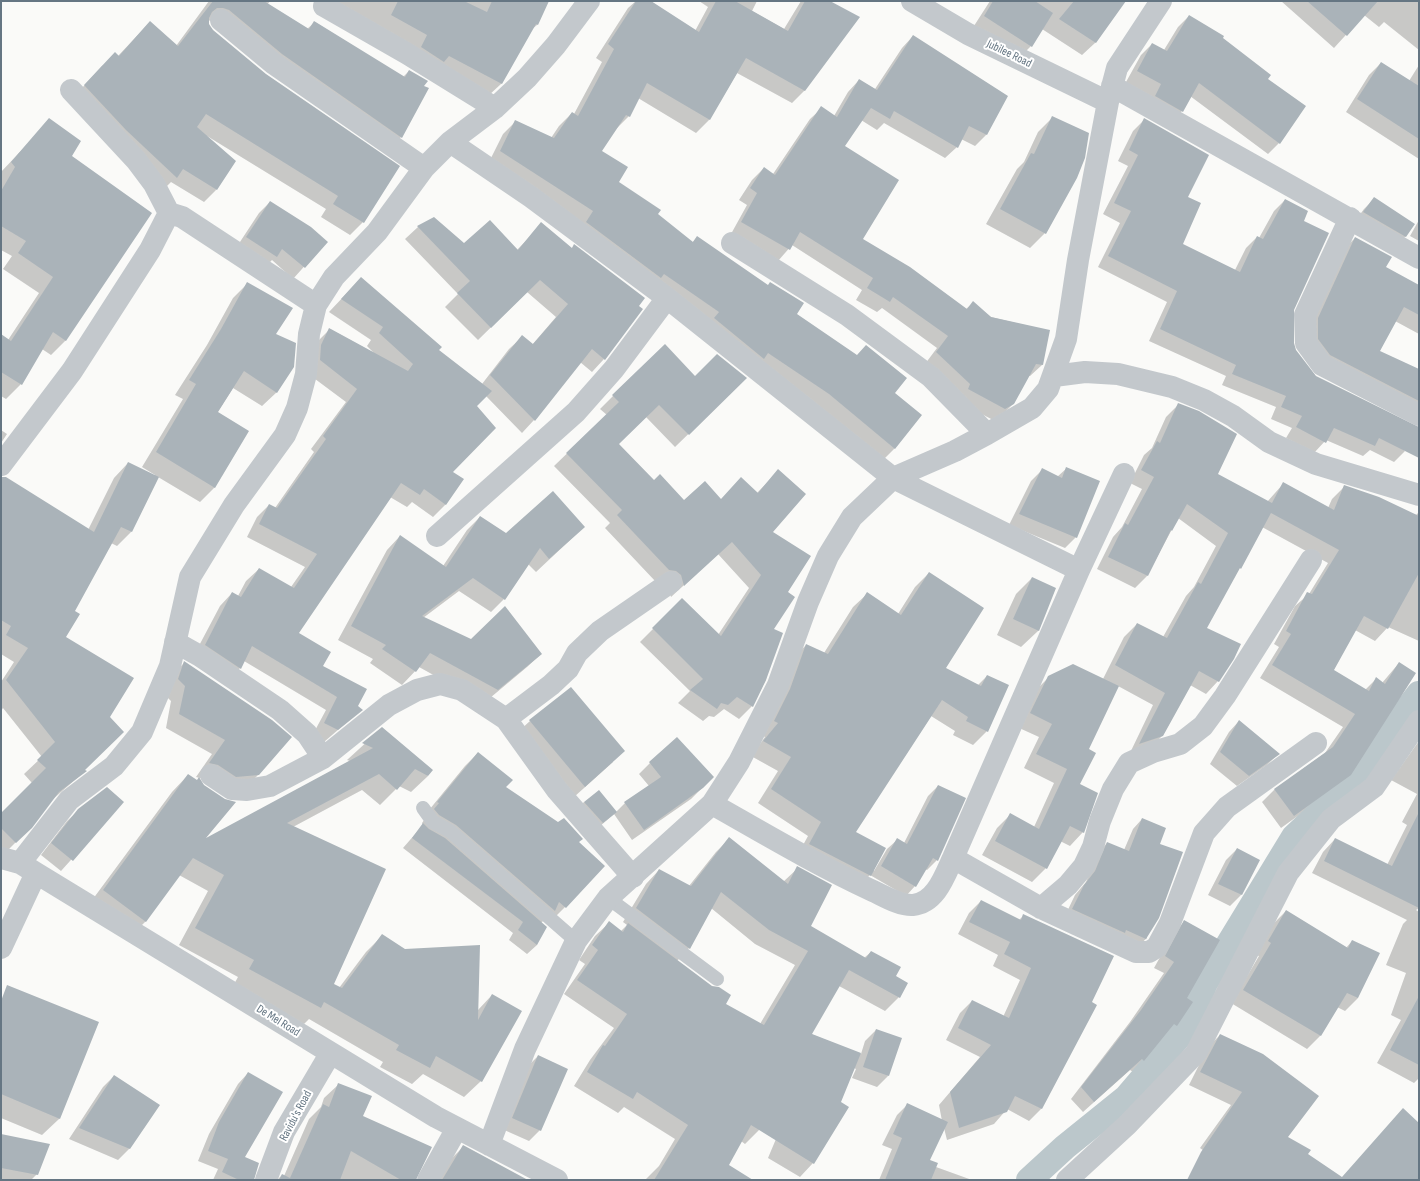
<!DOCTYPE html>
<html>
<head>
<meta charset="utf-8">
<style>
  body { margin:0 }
  #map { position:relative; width:1420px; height:1181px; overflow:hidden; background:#fafaf8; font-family:"Sofia Sans Condensed",sans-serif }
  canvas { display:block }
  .frame { position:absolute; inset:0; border:2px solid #657683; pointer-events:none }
</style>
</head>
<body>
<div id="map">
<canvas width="1420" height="1181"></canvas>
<div class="frame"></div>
</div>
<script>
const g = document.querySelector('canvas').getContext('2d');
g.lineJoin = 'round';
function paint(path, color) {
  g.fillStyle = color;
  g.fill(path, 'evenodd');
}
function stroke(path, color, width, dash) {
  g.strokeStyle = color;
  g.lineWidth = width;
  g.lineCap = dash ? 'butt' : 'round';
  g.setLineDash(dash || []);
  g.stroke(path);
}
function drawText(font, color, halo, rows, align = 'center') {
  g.font = font + ' "Sofia Sans Condensed",sans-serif';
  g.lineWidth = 4;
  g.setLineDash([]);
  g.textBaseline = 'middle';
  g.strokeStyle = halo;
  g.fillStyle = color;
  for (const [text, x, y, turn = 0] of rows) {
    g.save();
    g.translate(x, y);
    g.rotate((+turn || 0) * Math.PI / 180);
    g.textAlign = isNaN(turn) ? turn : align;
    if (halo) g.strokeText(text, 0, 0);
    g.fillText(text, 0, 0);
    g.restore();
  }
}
paint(new Path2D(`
  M209,1H270L267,5L307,29L315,22L403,77L409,71L422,86L401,137L389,150L216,23L208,20V24L363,222L350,235L321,217L326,209L207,136L216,190L204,202L171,182L163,190L72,99L102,66L118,56L150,22L176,46Z
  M331,1H548L537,25L531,30L501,84L488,96Z
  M636,1H650L695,31L708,7L699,1H757L752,11L784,29L801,1H828L805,90L792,103L737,73L709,120L696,133L638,98L629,116L616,129L601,151L618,182L692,243L697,237L795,314L857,356L866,346L906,378L893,393L921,415L894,449L881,462L488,164L503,134L516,121L551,138L559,126L572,113L574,114L602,62L596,58L628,8Z
  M990,1H1125L1095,43L1082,55L1042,29L1031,46L1018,59L972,29Z
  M1281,1H1419V50L1384,22L1379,27L1364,15L1334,48Z
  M1189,16L1267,79L1279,143L1268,154L1190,96L1182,111L1171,122L1126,82L1141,55L1152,44L1164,50L1178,27Z
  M913,36L1007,96L986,135L975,146L961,139L957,147L945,158L884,123L877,130L861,120L843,147L861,239L966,309L973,303L991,317L1049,331L1042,365L1030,376H1028L1014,403L1002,415L993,420L957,401L925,364L937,348L882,308L877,312L856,300L862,290L792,245L778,261L731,234L747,205L739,200L752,180L764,168L773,174L810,119L822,108L834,116L848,92L859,80L875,89L902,48Z
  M1381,63L1409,81L1419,65V159L1346,112L1369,75Z
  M1053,117L1045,233L1030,248L986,224L1017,169L1024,162L1038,132Z
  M50,120L66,340L51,355L42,349L21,384L6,399L1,396V341L8,340L39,293L3,269L12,256L1,250V172Z
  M1144,120L1187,198L1181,245L1235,270L1246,248L1257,237L1259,238L1274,211L1285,200L1302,221L1293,310V344L1295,350L1316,377L1405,451L1394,462L1370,450L1363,456L1326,440L1314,453L1286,438L1292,428L1271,419L1276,407L1222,385L1226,376L1149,341L1167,302L1098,267L1120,223L1103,214L1128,166L1118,161L1133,131Z
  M1375,198L1406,236L1394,247L1353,224L1364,209Z
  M270,202L326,242L293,279L272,260L265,267L236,248L259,213Z
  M434,218L464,244L517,250L542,224L571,249L574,246L604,359L592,372L580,362L534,420L522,433L486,396L476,406L452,472L446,504L433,517L412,502L407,507L390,497L298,633L322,666L361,710L324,742L312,736L326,710L244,661L240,668L228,681L193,657L220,606L232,593L238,596L246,581L259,569L291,587L305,567L247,537L257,517L269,505L275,508L314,452L311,449L346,402L307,373L317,342L330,329L374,353L367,346L371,340L329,312L361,278L438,351L482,384L509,349L522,337L532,345L556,317L527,292L478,340L445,307L458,294L405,239L418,227Z
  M1419,220V241L1410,236Z
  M1355,238L1384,267L1419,286V334L1395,321L1379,352L1419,370V423L1318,368L1306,331L1343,250Z
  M247,284L274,334L277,392L262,406L233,388L217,413L215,487L200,502L158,477L131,532L117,546L111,543L74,611L65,637L108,718L84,770L85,771L52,800L31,827L2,856L1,814L32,783L24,774L42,757L3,708L1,711V682L14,662L1,654V487L88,530L114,478L128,463L154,476L155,475L142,467L183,399L175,395L207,345L233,298Z
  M695,377L746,378L675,447L646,417L618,444L654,481L684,501L721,500L757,493L778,471L771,532L786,592L772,630L766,680L752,706L739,719L724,709L714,717L709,716L703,721L678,703L690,691L640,642L682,600L718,635L749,588L718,554L671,597L668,587L656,582L605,528L610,523L554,466L607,415L600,409L613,396Z
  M1179,404L1217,475L1267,502L1283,484L1328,508L1332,499L1344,487L1416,515L1419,512V641L1388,627L1375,641L1355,630L1333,671L1365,690L1376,679L1382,683L1399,663L1351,774L1338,787L1281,828L1262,802L1274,790L1325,753L1343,727L1260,678L1279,647L1274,644L1295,606L1309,594L1328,563L1262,527L1205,629L1218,681L1206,694L1190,685L1163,735L1150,748L1129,755L1153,705L1118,686L1087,750L1079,785L1083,832L1070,846L1060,841L1046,868L1032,882L982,855L997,828L1010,815L1034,827L1054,783L1024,768L1039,737L1017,727L1035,691L1049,677L1103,679L1124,637L1137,624L1163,637L1186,596L1194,587L1216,546L1178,518L1147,576L1135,588L1097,569L1113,537L1122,527L1142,489L1130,483L1144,455L1152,448L1166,417Z
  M1,430L7,434L1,443Z
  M1067,468L1076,537L1065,548L1009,525L1031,481L1042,470L1057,477Z
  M480,517L506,534L584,527L536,572L528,564L504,599L491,612L459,591L423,618L471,641L541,654L527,667L484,703L419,667L402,685L370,663L373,659L338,640L387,550L400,536L443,566L467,530Z
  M929,573L944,668L978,685L987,676V731L973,745L953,735L955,731L931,716L855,832L874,871L887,849L897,840L904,843L928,796L938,786L937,860L927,870L925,869L915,886L906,896L870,875L856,889L796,858L808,836L758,803L778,771L751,756L765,737L761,735L793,659L806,645L824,653L853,607L867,594L898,614L915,587Z
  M1032,578L1055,589L1038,631L1021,647L997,635L1016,594Z
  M184,663L258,775L244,789L196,777L212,754L166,728L171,701L164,694L170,677Z
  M530,721L613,762L574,797L519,731Z
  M1239,721L1278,754L1267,765L1237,786L1210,764L1229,732Z
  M382,728L428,776L411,792L399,786L380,805L362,790L293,827L332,984L339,988L366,952L382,936L478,1010L492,995L481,1081L464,1097L423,1074L412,1084L380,1067L383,1062L309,1019L304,1024L233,986L238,977L179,945L208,891L179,875L146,921L129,938L87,907L172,792L188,775L202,841L350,761L347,760Z
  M1419,741V908L1416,910L1419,912V1078L1414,1083L1377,1063L1401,1020L1391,1015L1406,973L1386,965L1403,924L1407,920L1312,873L1323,852L1335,839L1387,865L1407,825L1402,822L1417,794L1391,780Z
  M478,753L505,788L578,842L565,907L552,920L548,916L541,923L537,945L527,954L509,940L513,933L403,848L423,825L422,823L427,816L425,815L465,766Z
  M650,763L702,788L691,799L632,840L614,814L591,834L574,813L584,802L616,812L625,803L649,786L639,774Z
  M123,802L61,871L41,855L67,821L79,810Z
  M1142,819L1147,938L1137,947L1064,918L1075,895L1086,882L1098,853L1107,843L1124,850L1133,829Z
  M729,839L783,882L798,868L810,926L864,958L871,952L895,976L899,997L885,1011L839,986L811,1034L861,1054L865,1041L876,1030L888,1076L877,1087L852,1078L856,1069L854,1068L813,1163L800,1177L768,1158L789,1108L776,1101L759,1130L745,1144L741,1141L727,1165L728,1180H645L659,1166L675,1139L624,1107L618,1113L574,1086L590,1060L614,1028L564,994L585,964L579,960L595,936L609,923L621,931L627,925L623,922L646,884L659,870L689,886L716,852ZM711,908L755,944L795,965L760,1024L724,1004L677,961L689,948Z
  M1237,849L1258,860L1241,895L1230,906L1208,895L1226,860Z
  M981,901L1019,920L1024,915L1091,1003L1096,1005L1041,1109L1029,1121L1007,1109L994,1124L947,1140L944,1128L929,1160L936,1167L972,1180H879L892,1149L882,1145L897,1115L908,1104L942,1121L939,1105L980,1057L946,1040L960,1013L972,1001L1003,1017L1020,980L993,966L998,955L958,934L969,913Z
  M1286,911L1346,948L1352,941L1358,998L1345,1011L1337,1007L1320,1036L1307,1049L1231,1003L1259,956L1256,955L1273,924Z
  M1185,921V998L1176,1025L1165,1036L1164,1035L1133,1072L1130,1070L1083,1112L1071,1099L1130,1022L1164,973L1154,968L1174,932Z
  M1,1002L97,1023L59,1119L42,1135L1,1118Z
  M1220,1035L1287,1137L1307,1155L1345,1180H1217L1225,1166L1200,1148L1231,1105L1189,1085L1208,1047Z
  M538,1056L540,1130L529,1141L502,1129L527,1067Z
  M248,1073L244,1157L253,1180H213L218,1169L198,1161L209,1134L238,1084Z
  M114,1076L158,1105L129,1149L118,1160L69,1139L103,1087Z
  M338,1085L362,1116L415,1180H277L282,1175L284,1176L309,1119L321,1107L324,1098Z
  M1,1138L37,1174L31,1180H1Z
  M463,1147L505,1180H438L450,1160Z`), '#0003');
stroke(new Path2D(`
  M1029,1180L1065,1147L1127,1097L1186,1028L1205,983L1294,837L1346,788L1419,694`), '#bbc7cb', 26);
paint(new Path2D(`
  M213,1H264L309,29L314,21L405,77L409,70L428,81L424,86L429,88L402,138L282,54L229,10L223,8H217L212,12L209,18V24L213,30L266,74L400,166L364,223L333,204L338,196L206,114L197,127L236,161L217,190L183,169L177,178L126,130L84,85L115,52L119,56L150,21L178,46Z
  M398,1H464L487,12L492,1H549L538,25L536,24L502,84L449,56L444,62L421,47L427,35L391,15Z
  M636,1H651L699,32L716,1H735L788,31L805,1H830L860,17L805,91L746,58L710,120L647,83L630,117L626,115L602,151L628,167L619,182L661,210L658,214L693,242L697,236L768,285L770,282L804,303L797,314L857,355L866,345L907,378L895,393L922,415L895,449L829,394L768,353L764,359L714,318L719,312L664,274L661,278L586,222L593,211L500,151L515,120L554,138L572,112L578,116L614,49L608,44Z
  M993,1H1035L1053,13L1032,47L984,16Z
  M1074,1H1126L1096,43L1059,19Z
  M1307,1H1378L1347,36Z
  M1189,15L1224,36L1223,38L1271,75L1268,79L1306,106L1280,144L1199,83L1183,112L1155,96L1161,84L1137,71L1152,43L1167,51Z
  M913,35L1008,96L987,135L969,126L958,148L894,111L890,119L871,108L845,146L899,180L863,239L910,267L967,309L973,301L991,317L1050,330L1043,365L1036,364L1014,404L1005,409L968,389L970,384L936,352L948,336L893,297L890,302L867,288L873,278L800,232L790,250L741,222L757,193L750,188L764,167L775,175L821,106L837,117L859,79L877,90Z
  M1381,62L1419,86V139L1357,99Z
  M1052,116L1089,133L1085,158L1077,178L1046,234L1000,209L1031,153L1034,154Z
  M49,118L81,141L72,156L152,213L66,341L53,332L22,385L1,372V334L11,341L53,277L18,253L26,241L1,226V191L15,167L11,162Z
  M1144,118L1209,155L1188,197L1201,203L1183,244L1240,272L1257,236L1263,239L1285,199L1308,211L1304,221L1329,233L1294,310V343L1296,350L1316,376L1419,427V458L1379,438L1375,446L1334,428L1326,443L1296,427L1302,416L1281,407L1286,396L1232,374L1236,365L1160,329L1177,291L1108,256L1131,211L1114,203L1138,155L1129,150Z
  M1374,197L1415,224L1406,237L1363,212Z
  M270,201L311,227L328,242L305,268L282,249L277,257L246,237Z
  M434,217L464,243L490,220L518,250L541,222L572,248L574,244L645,298L639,306L643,309L605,360L592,349L535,421L490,375L522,335L533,344L568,304L540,280L491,328L457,293L470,281L417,226Z
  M1355,237L1392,257L1386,267L1419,285V315L1404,307L1380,351L1419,369V401L1330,355L1318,339V318Z
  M361,277L442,347L439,350L492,391L477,406L496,428L453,472L464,479L446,505L424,489L420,495L401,483L299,633L331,652L323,666L367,689L358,706L363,710L338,730L324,723L337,697L252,646L241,669L205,645L232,592L241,597L259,568L294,588L317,554L259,524L269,504L277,508L326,439L323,436L357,389L320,360L321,345L329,328L408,371L413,364L379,333L383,327L341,299Z
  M247,282L293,308L276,334L296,343L294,367L277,393L244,371L218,412L249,431L215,488L156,452L196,384L189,380L221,329Z
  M665,344L695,376L717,354L747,378L689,435L659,405L619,444L654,480L660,474L684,500L705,481L721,499L741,477L758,493L778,469L806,494L773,532L811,556L788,592L795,597L774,629L783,633L766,680L753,707L737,697L728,705L721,703L717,709L690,690L703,679L652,628L682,598L721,636L761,575L732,542L684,586L681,575L676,571L669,570L617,515L622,510L566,453L619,402L612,395Z
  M1178,403L1199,411L1237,434L1218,474L1272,503L1283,482L1334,510L1344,485L1379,497L1419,516V573L1388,629L1364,616L1334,670L1369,691L1376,677L1385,684L1399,662L1416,673L1351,775L1294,816L1274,789L1333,747L1355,714L1272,665L1291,634L1286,631L1307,592L1312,594L1339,550L1271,513L1241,569L1240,568L1207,628L1241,644L1234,659L1219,682L1199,671L1163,736L1139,744L1165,693L1115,665L1137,623L1167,638L1198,582L1201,584L1228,533L1187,504L1172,531L1171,530L1148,576L1108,557L1125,523L1128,525L1154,477L1141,470L1157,441L1160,443Z
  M128,462L159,477L132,532L121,527L75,611L80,614L66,637L134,678L110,717L124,732L85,770L87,771L59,792L32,828L16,843L1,828V813L46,768L37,760L55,742L6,680L28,648L6,635L11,626L1,620V477H6L94,532Z
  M1066,467L1100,481L1077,538L1019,514L1042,468L1062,478Z
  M553,491L585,527L549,559L540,548L505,600L473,578L422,616L471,639L505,606L542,654L498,690L430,653L416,672L382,649L386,645L351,626L400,535L446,567L480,516L506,533Z
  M929,572L984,608L946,668L981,686L987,675L1009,685L988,732L966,721L968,717L942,700L856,832L886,848L871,876L809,844L821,822L771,789L791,757L763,741L778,723L774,721L790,689L806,644L828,654L867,592L901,615Z
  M1032,577L1056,588L1039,631L1013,619Z
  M184,661L272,720L292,737L259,775L236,777L218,765L209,763L225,740L179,714L185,686L178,679Z
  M1073,664L1119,686L1089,749L1096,753L1080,784L1098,793L1084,833L1070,826L1047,869L995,841L1010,813L1039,829L1067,769L1036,754L1052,724L1030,713L1048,676Z
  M571,687L625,751L585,787L529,720Z
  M1239,720L1280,754L1249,776L1220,752Z
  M382,727L433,770L428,776L415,769L397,790L379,774L287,823L386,869L334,984L342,988L382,934L405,949L480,945L478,1020L492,994L522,1011L482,1082L436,1056L430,1068L396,1050L399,1045L324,1002L321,1008L249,969L254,960L195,928L224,875L193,858L146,922L103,890L188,774L197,780L199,777L204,785L225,799L236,802L206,838L373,748L362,743Z
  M677,737L714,777L703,788L644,830L624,802L661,777L649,762Z
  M478,752L513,780L506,787L558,822L564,818L583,839L579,842L605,866L566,908L559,902L555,911L456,825L439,815L434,809L439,803L437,802Z
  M938,785L966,798L938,861L933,858L916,887L881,866L897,838L907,844Z
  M107,787L124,802L73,861L51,843L78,809Z
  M599,790L617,812L603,823L584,802Z
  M1419,812V908L1324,861L1335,838L1392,866Z
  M1142,818L1166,828L1160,844L1183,852L1159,918L1146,939L1126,930L1125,933L1072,909L1084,885L1095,871L1107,842L1129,851Z
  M423,823L429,829L445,838L547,927L537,945L518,930L523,922L412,838Z
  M729,837L788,884L797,866L832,885L811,926L866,958L871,951L901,967L896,976L908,983L900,998L849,970L812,1034L861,1053L841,1102L849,1107L814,1164L751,1125L729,1165L753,1180H654L688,1125L637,1092L633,1099L587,1072L603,1045L605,1046L627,1014L577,980L598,950L592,945L609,921L623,932L628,923L712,986L719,987L731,995L726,1004L764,1025L808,951L769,930L721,892L690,949L636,908L659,869L691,886Z
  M1237,848L1260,860L1242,895L1218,884Z
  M981,900L1021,920L1023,914L1114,956L1092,1002L1097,1005L1042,1109L1015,1096L1007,1112L959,1128L950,1092L991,1045L958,1028L972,1000L1009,1018L1031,968L1004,954L1010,942L969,922Z
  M1286,910L1348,948L1352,940L1380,953L1358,998L1347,993L1321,1036L1243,990L1271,943L1268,941Z
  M1184,920L1220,940L1187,998L1193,1002L1177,1026L1174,1024L1144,1061L1142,1059L1094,1102L1081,1087L1141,1010L1174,962L1165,956Z
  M7,985L99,1022L60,1119L1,1094V1001Z
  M1419,996V1065L1390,1050Z
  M876,1029L902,1038L889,1076L863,1067Z
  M1220,1034L1263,1054L1319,1096L1288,1137L1311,1150L1308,1154L1342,1177L1403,1108L1419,1123V1180H1187L1201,1152L1242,1092L1200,1072Z
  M538,1055L568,1069L541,1131L512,1118Z
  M248,1072L283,1092L245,1157L259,1163L254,1180H239L222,1172L228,1159L208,1151L219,1122Z
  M114,1075L160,1105L130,1149L79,1128Z
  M338,1083L372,1096L363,1116L432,1147L416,1180H401L351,1151L340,1180H279L282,1174L290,1178L323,1104L329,1107Z
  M907,1103L948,1122L930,1160L938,1163L931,1180H885L902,1138L893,1134Z
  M1,1134L50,1144L38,1175L1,1168Z
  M463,1145L528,1180H442Z`), '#aab3b9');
stroke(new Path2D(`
  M423,808L433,822L450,831L576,941
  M608,898L717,979`), '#c3c8cc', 14);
stroke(new Path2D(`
  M912,1L968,34L1108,102
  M324,6L406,53L495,108
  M221,20L274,64L424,168
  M1112,86L1419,258
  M71,90L136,160L154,184L169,213
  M450,142L531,197L667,298L893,478L1079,570
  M1350,218L1305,315L1306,343L1322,365L1419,415
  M732,243L847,315L931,377L987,434
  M1054,376L1085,372L1118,374L1172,387L1204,400L1233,416L1269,442L1316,464L1419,495
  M1,465L72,371L150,250L169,213L182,217L316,305
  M437,536L576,412L614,369L667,298
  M175,642L200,656L280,710L307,734L323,758L389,705L417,690L440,684L462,690L506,719L557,790L633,877
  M506,719L551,685L568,669L577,653L600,631L671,582
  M211,775L232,789L247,790L270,786L323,758
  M712,804C765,834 817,865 873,891C884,896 900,906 913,905C936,903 945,875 953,858L1079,570L1124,474
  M1,858L20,863L36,873L436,1117L557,1180
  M953,858L1041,908L1136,952H1149L1157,947L1170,923L1204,833L1227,807L1316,743
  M20,863L69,800L114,766L142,732L170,666L190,577L234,505L285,435L297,408L306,374L309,334L316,305L334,277L377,232L424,168L450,142L495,108L527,78L556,45L589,1
  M1041,908L1068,885L1084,866L1093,847L1100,821L1113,789L1129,763L1153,752L1180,744L1203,726L1225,696L1311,560
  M1,948L36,873
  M489,1145L525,1049L576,941L608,898L712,804L739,762L778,685L808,602L828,556L852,517L893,478L955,451L987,434L1032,408L1048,389L1066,339L1078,260L1108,102L1117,68L1161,1
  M266,1180L284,1132L330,1054
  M428,1180L457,1128
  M1067,1180L1127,1125L1196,1053L1288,873L1331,819L1374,787L1419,721`), '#c3c8cc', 22);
drawText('12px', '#657683', '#fff', [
  ["Jubilee Road",1009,54,26],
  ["De Mel Road",278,1021,32],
  ["Ravidu's Road",296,1116,-62]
]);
</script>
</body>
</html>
